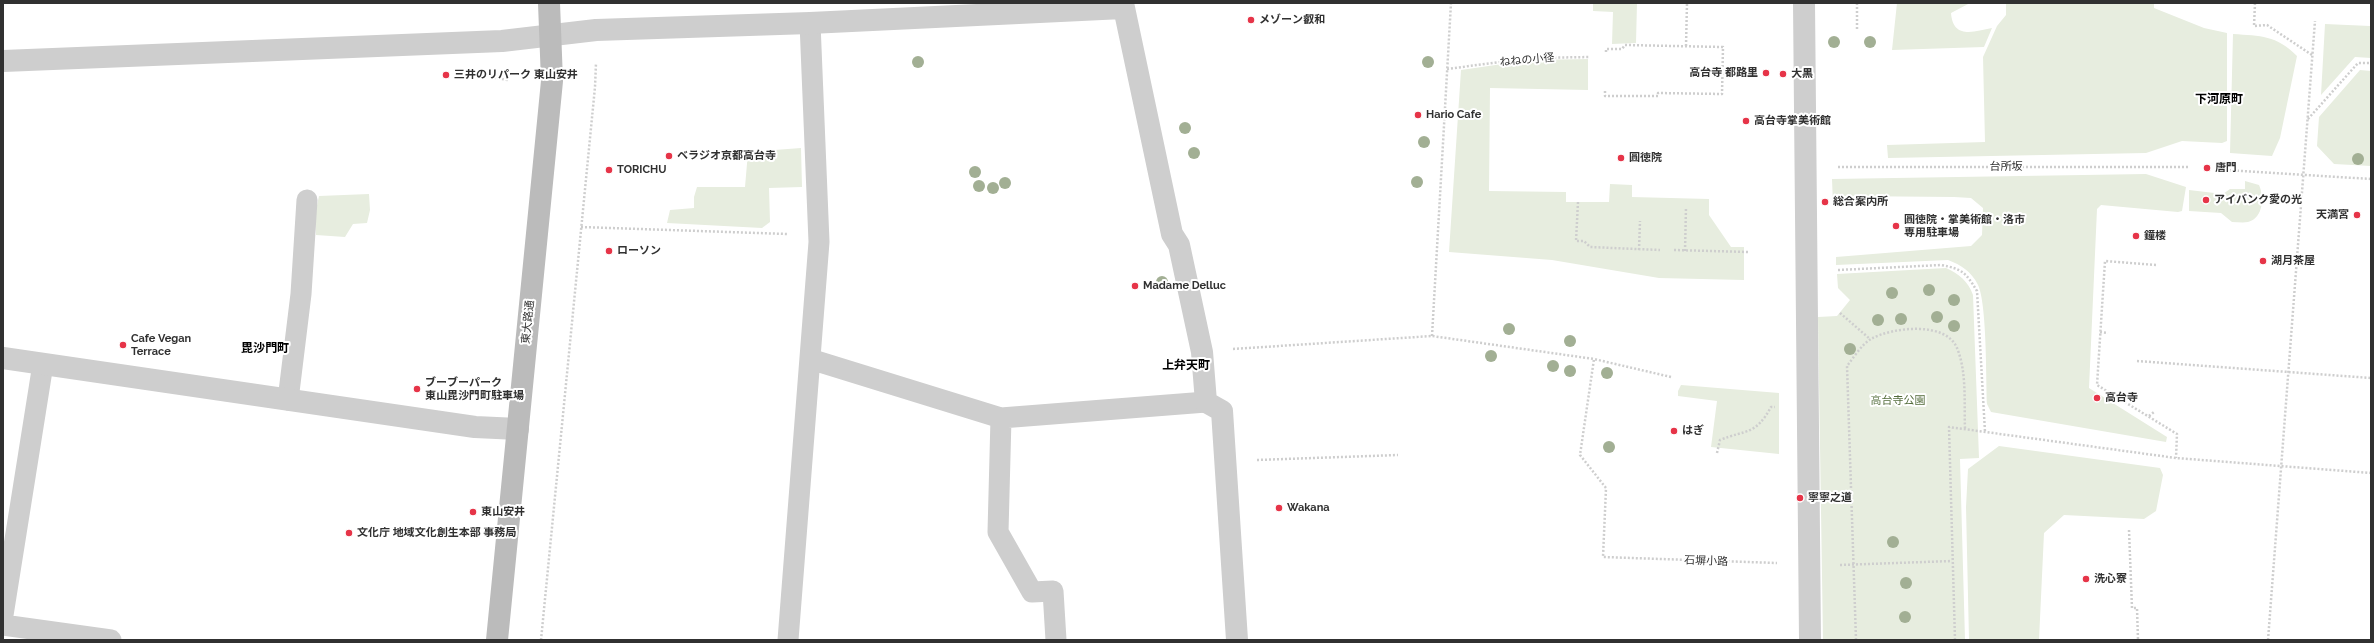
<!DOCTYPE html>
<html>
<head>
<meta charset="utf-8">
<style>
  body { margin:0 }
  #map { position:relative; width:2374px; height:643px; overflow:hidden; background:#fff; font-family:Raleway,sans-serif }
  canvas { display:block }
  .frame { position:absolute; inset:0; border:4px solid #313131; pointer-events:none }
</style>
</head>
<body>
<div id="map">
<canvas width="2374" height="643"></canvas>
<div class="frame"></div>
</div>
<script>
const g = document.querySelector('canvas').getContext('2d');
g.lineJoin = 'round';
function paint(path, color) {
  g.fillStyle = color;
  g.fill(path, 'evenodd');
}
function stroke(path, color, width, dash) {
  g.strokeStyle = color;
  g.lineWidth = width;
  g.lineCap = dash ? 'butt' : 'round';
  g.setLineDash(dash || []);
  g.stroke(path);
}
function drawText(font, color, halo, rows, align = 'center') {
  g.font = font + ' Raleway,"Noto Sans JP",sans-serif';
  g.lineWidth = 4;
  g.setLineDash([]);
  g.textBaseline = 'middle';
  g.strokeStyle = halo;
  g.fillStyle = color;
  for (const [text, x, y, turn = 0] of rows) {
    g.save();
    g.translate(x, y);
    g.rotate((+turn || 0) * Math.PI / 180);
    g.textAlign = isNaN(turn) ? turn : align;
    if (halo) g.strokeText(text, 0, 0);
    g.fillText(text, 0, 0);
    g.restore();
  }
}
paint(new Path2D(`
  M1593,3H1637L1636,43L1612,44L1613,12L1593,11Z
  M1897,3H1970L1951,13C1953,39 1973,32 1992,28L1984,47L1892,50Z
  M2006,3H2154V8L2204,28L2227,33V141L2222,143L2182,141L2146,153L1888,158L1887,145L1985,142L1983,57L1997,26L2006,15Z
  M2325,24L2370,26L2371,58L2355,57L2321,95Z
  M2233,34C2261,36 2276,35 2297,56L2280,138L2272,156L2230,153Z
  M1588,59V90L1490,88L1489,191L1566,192V202H1609L1610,184L1632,185V197L1709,199V215L1731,247H1744V280L1659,278L1552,260L1449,252L1461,70L1530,60Z
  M2360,70L2371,71V166L2334,164L2317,146L2319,117Z
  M801,148L802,187L769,188L770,222L762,228L667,223L670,210L694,208V197L697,187H745L748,152Z
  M2146,174L2186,187L2182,211L2178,212L2101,205L2097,209L2089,388L2167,437L2166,442L1991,412L1987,404C1986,379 1987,304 1978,285C1971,271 1961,265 1948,260L1836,265V257L1971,246L1982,235L1983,208L1971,198L1954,197L1844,196L1843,205H1833L1832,179Z
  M2245,181L2259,185C2264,196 2264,218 2248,222C2243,223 2237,222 2232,222L2221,213L2189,211V190L2223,194L2230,189H2245Z
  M369,194L370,210L367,223L353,224L345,237L316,235L315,215L319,196Z
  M1946,268C1959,274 1968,281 1973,295L1979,458L1960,459L1965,640H1823L1818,317L1837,316L1850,300L1838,288L1837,274Z
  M1681,385L1779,393V454L1711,447L1717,401L1678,396V391Z
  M1999,446L2160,468L2163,475L2156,511L2144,519L2064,515L2044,533L2039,640H1969L1966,507L1968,469Z`), '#e7eddf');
stroke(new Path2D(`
  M2255,3L2254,26L2267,25L2312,55
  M1857,29V3
  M1686,46L1687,3
  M1447,69L1530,58L1590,57
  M496,73L495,78L508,80
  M1605,91V96H1658V93L1722,94L1723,47L1625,45L1622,49H1606V54
  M2308,119L2358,63H2371
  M1838,167H2188
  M2225,170L2371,179
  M1578,202L1576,241H1584L1590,247L1660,250
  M581,227L787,234
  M1639,250L1640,221
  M1674,250L1748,252
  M1685,251L1686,207
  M2156,265L2105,261L2097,385L2177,434L2176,458
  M1838,270L1941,265C1963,269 1966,273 1977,291L1985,432
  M1840,313L1870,339
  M2100,332L2108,333
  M1432,336L1451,3
  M1233,349L1432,336L1594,359
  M2137,361L2371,378
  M1671,377L1594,359L1580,455L1606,488L1603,557L1777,563
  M2149,416L2154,412
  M1717,453L1720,440C1747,429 1755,436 1771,407H1775
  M1257,460L1398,455
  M2129,530L2132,608H2137L2138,640
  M1840,565L1952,561
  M541,640L595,87L596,63
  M1856,640L1847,366C1854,357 1862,344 1871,339C1892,327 1946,321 1957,348C1967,372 1964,403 1965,429
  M1955,640L1949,427L2176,458L2371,473
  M2268,640L2315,21`), '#cecece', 2.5, [2, 2]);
stroke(new Path2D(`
  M810,359L1001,418L1206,402
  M288,400L301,294L307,200
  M1001,418L998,532L1032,592L1053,591L1056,640
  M3,615L43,364
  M3,625L111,640
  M788,640L819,242L810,23`), '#cecece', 21);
stroke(new Path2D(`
  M1123,3L1172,234L1179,245L1202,352L1206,402L1222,411L1237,640
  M1804,3L1810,640
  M3,61L502,41L596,30L810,23L1123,8
  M3,358L475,427L518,429`), '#cecece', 22);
stroke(new Path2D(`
  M497,640L552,81L549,3`), '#bbb', 22);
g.fillStyle = '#a2af94';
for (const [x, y] of [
  [1834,42],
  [1870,42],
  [918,62],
  [1428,62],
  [1185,128],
  [1424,142],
  [1194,153],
  [2358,159],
  [975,172],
  [1417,182],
  [1005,183],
  [979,186],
  [993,188],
  [1162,282],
  [1929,290],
  [1892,293],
  [1954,300],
  [1937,317],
  [1901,319],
  [1878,320],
  [1954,326],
  [1509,329],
  [1570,341],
  [1850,349],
  [1491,356],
  [1553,366],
  [1570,371],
  [1607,373],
  [1609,447],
  [1893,542],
  [1906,583],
  [1905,617]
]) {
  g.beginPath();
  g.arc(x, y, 6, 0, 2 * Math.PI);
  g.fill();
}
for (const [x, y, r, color] of [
  [1251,20,4,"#e63448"],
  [1766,73,4,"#e63448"],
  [1783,74,4,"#e63448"],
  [446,75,4,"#e63448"],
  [1418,115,4,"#e63448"],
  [1746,121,4,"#e63448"],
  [669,156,4,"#e63448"],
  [1621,158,4,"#e63448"],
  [2207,168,4,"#e63448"],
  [609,170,4,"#e63448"],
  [2206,200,4,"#e63448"],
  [1825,202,4,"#e63448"],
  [2357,215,4,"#e63448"],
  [1896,226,4,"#e63448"],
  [2136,236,4,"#e63448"],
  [609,251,4,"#e63448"],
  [2263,261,4,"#e63448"],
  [1135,286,4,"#e63448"],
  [123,345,4,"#e63448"],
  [417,389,4,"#e63448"],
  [2097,398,4,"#e63448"],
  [1674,431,4,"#e63448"],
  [1800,498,4,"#e63448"],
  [1279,508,4,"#e63448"],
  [473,512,4,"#e63448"],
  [349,533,4,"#e63448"],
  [2086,579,4,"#e63448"]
]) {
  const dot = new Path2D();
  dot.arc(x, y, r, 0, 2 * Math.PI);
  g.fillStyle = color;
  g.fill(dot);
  stroke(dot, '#fff', 1.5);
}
drawText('bold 11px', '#313131', '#fff', [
  ["メゾーン叡和",1259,20],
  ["高台寺 都路里",1758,73,"right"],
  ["大黒",1791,74],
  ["三井のリパーク 東山安井",454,75],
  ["Hario Cafe",1426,115],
  ["高台寺掌美術館",1754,121],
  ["ベラジオ京都高台寺",677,156],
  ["圓徳院",1629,158],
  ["唐門",2215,168],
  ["TORICHU",617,170],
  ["アイバンク愛の光",2214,200],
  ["総合案内所",1833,202],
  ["天満宮",2349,215,"right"],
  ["圓徳院・掌美術館・洛市",1904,220],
  ["専用駐車場",1904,233],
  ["鐘楼",2144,236],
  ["ローソン",617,251],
  ["湖月茶屋",2271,261],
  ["Madame Delluc",1143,286],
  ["Cafe Vegan",131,339],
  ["Terrace",131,352],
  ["ブーブーパーク",425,383],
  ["東山毘沙門町駐車場",425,396],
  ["高台寺",2105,398],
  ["はぎ",1682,431],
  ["寧寧之道",1808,498],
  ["Wakana",1287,508],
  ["東山安井",481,512],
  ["文化庁 地域文化創生本部 事務局",357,533],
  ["洗心寮",2094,579]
], 'left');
drawText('11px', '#313131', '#fff', [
  ["ねねの小径",1527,60,-5],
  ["台所坂",2006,167],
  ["東大路通",528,322,-84],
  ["石塀小路",1706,561,2]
]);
drawText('11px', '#556d3d', '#fff', [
  ["高台寺公園",1898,401]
]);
drawText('bold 12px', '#000', '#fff', [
  ["下河原町",2219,99],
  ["毘沙門町",265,348],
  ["上弁天町",1186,365]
]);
</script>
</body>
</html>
